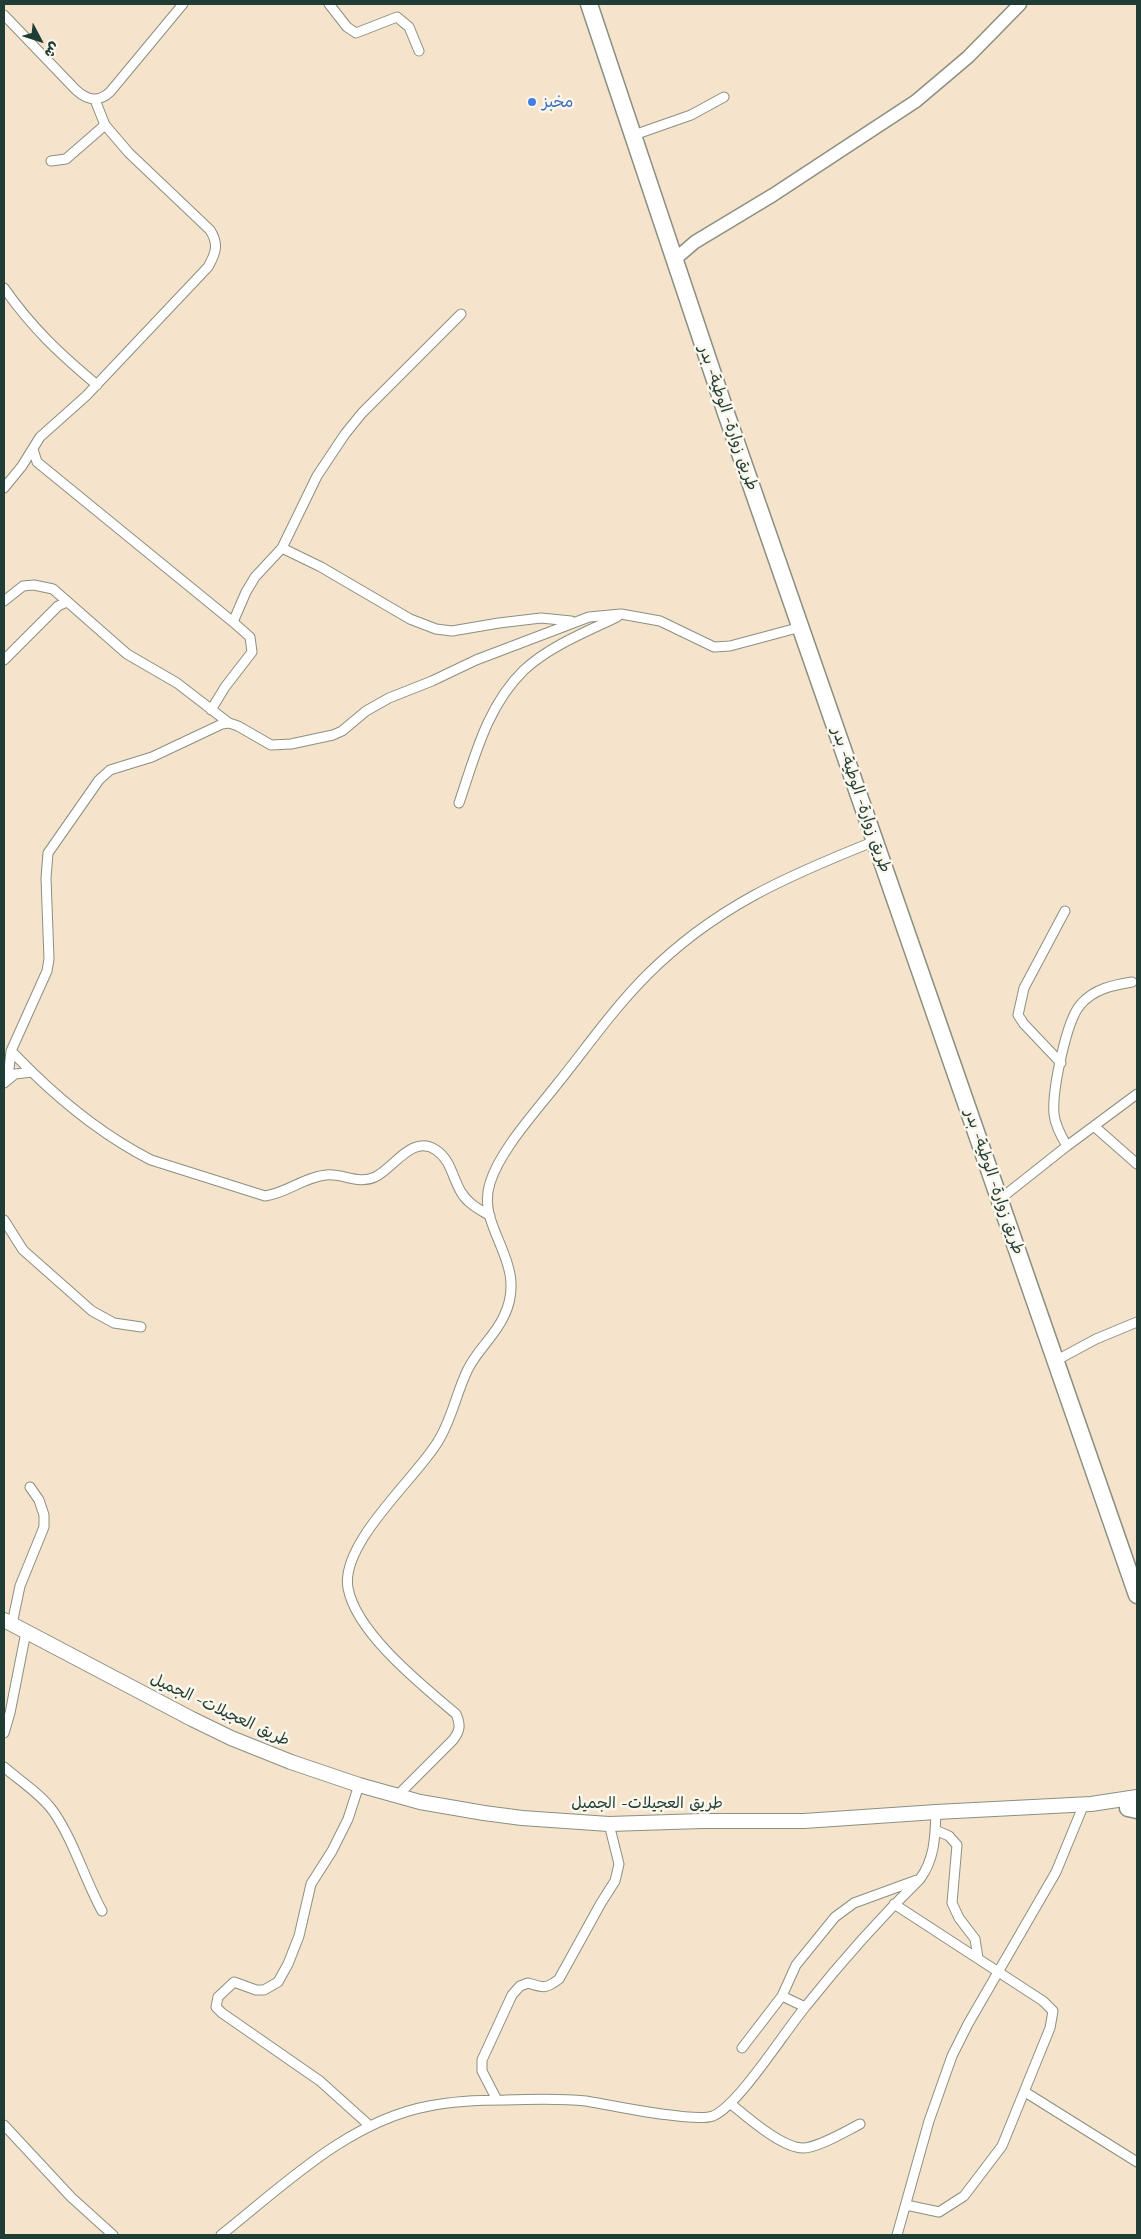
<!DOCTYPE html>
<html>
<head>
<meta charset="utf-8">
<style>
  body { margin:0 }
  #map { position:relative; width:1141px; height:2239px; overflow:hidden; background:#f6e3cb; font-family:"Comic Neue","Playpen Sans Arabic",sans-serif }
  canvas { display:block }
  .frame { position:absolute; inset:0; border:5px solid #1f3d34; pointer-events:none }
  .north { position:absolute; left:15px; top:15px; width:50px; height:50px; -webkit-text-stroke:4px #fbf7ec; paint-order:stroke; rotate:130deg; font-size:14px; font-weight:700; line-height:20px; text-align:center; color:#1f3d34 }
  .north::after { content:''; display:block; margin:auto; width:18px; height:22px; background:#1f3d34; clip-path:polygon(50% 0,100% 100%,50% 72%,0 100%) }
</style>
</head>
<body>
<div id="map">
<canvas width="1141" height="2239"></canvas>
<div class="frame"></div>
<div class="north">ش</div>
</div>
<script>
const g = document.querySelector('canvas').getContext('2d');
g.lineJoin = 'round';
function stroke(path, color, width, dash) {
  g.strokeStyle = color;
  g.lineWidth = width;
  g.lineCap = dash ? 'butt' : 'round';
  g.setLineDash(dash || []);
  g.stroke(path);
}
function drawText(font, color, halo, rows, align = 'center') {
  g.font = font + ' "Comic Neue","Playpen Sans Arabic",sans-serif';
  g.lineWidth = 5;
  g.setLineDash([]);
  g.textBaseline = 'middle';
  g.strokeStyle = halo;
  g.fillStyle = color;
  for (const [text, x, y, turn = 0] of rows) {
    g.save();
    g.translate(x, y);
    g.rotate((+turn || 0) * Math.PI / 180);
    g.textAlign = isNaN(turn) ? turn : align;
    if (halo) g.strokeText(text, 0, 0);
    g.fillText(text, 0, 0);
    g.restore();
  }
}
const street = new Path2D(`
  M329,4L347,27L356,33L397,17L409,27L419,51
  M4,15L76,90C87,100 98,103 110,92L183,4
  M634,135L691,115L724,97
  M51,161L66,159L105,125
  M4,288C32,328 60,354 97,385
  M33,449L37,462L233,622
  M4,488L22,466L40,437L86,396L208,267C216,253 219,244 210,230L129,153L105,125L95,100
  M282,548L321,567L410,619L436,629L452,631L499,623L541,618L571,621
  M4,601L23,586L34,585L53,589L127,654L177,683L229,723
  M4,660L58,606L67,602
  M211,710L225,687L252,652L250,637L233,622L246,592L255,577L282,548L317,476L345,434L362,413L461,314
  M459,803C475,756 487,706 524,670C550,646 586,632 617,617
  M11,1051L32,1072
  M1061,1063L1024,1024L1018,1015L1024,988L1065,911
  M8,1078L11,1051L47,971L49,959L46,878L48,853L99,780L110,770L152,757L222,724L229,723L238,726L271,745L291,744L333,735L342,731L366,711L389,698L432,681L476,660L589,617L621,614L660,621L714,647L730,646L801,627
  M4,1083L15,1074L32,1072C67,1106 108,1138 151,1160L265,1196C287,1193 304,1177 326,1175C343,1173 358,1185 375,1177C394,1168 412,1134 436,1150C451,1160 452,1177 461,1192C467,1203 479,1209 490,1216
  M1095,1127L1137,1164
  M1067,1146C1061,1136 1055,1125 1054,1114C1052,1092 1066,1020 1081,1004C1094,989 1113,985 1132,982
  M1000,1199L1067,1146L1137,1094
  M4,1220L23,1250L92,1311L114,1323L141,1327
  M1057,1360L1096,1339L1137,1322
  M12,1624L20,1586L44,1527V1515L39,1500L30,1487
  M4,1733L10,1713L26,1632
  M4,1767C20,1781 41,1794 53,1811C73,1839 85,1880 102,1911
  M359,1785L348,1819L332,1851L311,1884L299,1936L288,1964L278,1982L264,1990H256L234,1982L218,1997L216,2007L222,2013L320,2081L370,2126
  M397,1796L453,1740C460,1731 461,1725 456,1714C423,1686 356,1633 348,1588C340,1544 414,1480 437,1443C452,1420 456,1393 468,1369C478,1349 495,1336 504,1316C530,1262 475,1229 490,1183C500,1150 537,1110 558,1083C587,1047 614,1008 647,975C715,907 787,876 875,841
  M935,1830L949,1836L957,1845L952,1903L959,1918L975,1939L978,1958
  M894,1904L1043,2001L1053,2011L1050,2028L1002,2146L964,2196L939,2212L906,2205
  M782,1996L805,2007
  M742,2048L782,1996L796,1965L835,1917L854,1903L917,1880
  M1025,2092L1137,2162
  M497,2100L482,2071V2060L512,1995L520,1986L528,1983C544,1988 546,1989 559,1979L601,1903L615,1881L619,1864L609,1824
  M731,2104C747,2117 782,2148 803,2148C818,2148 846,2131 860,2124
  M4,2125L71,2197L113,2235
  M221,2235C283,2186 348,2121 429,2106C454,2101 480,2100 505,2100C532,2099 559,2098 586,2101C610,2105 694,2123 713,2116C739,2105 785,2031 806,2006C841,1962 879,1919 920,1879C935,1858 935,1837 936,1812
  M897,2235L929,2121L952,2056L968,2024L1056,1872L1084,1804`);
const secondary = new Path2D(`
  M674,260L695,242L773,195L916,101L968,57L1020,4`);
const primary = new Path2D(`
  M4,1620L192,1719L231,1738L291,1762L359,1785L420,1802L484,1813L522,1818L609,1824L702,1821H804L936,1812L1091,1804L1137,1797`);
const highway = new Path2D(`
  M589,4L727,416L1137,1595
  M1128,1808L1137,1810`);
stroke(street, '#8a9080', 11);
stroke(secondary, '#8a9080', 15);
stroke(primary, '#8a9080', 16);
stroke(highway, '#8a9080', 19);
stroke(street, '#fff', 9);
stroke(secondary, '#fff', 12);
stroke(primary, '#fff', 14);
stroke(highway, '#fff', 16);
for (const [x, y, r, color] of [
  [532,102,5,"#3f7fe0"]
]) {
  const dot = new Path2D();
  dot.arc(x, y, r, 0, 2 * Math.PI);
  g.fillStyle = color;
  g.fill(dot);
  stroke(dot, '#fbf7ec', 2);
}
drawText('16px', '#366cbe', '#fbf7ec', [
  ["مخبز",542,102]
], 'left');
drawText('16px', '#1f3d34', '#fbf7ec', [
  ["طريق زوارة- الوطية- بدر",728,418,71],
  ["طريق زوارة- الوطية- بدر",861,800,71],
  ["طريق زوارة- الوطية- بدر",994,1182,71],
  ["طريق العجيلات- الجميل",220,1710,25],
  ["طريق العجيلات- الجميل",647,1803]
]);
</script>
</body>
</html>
